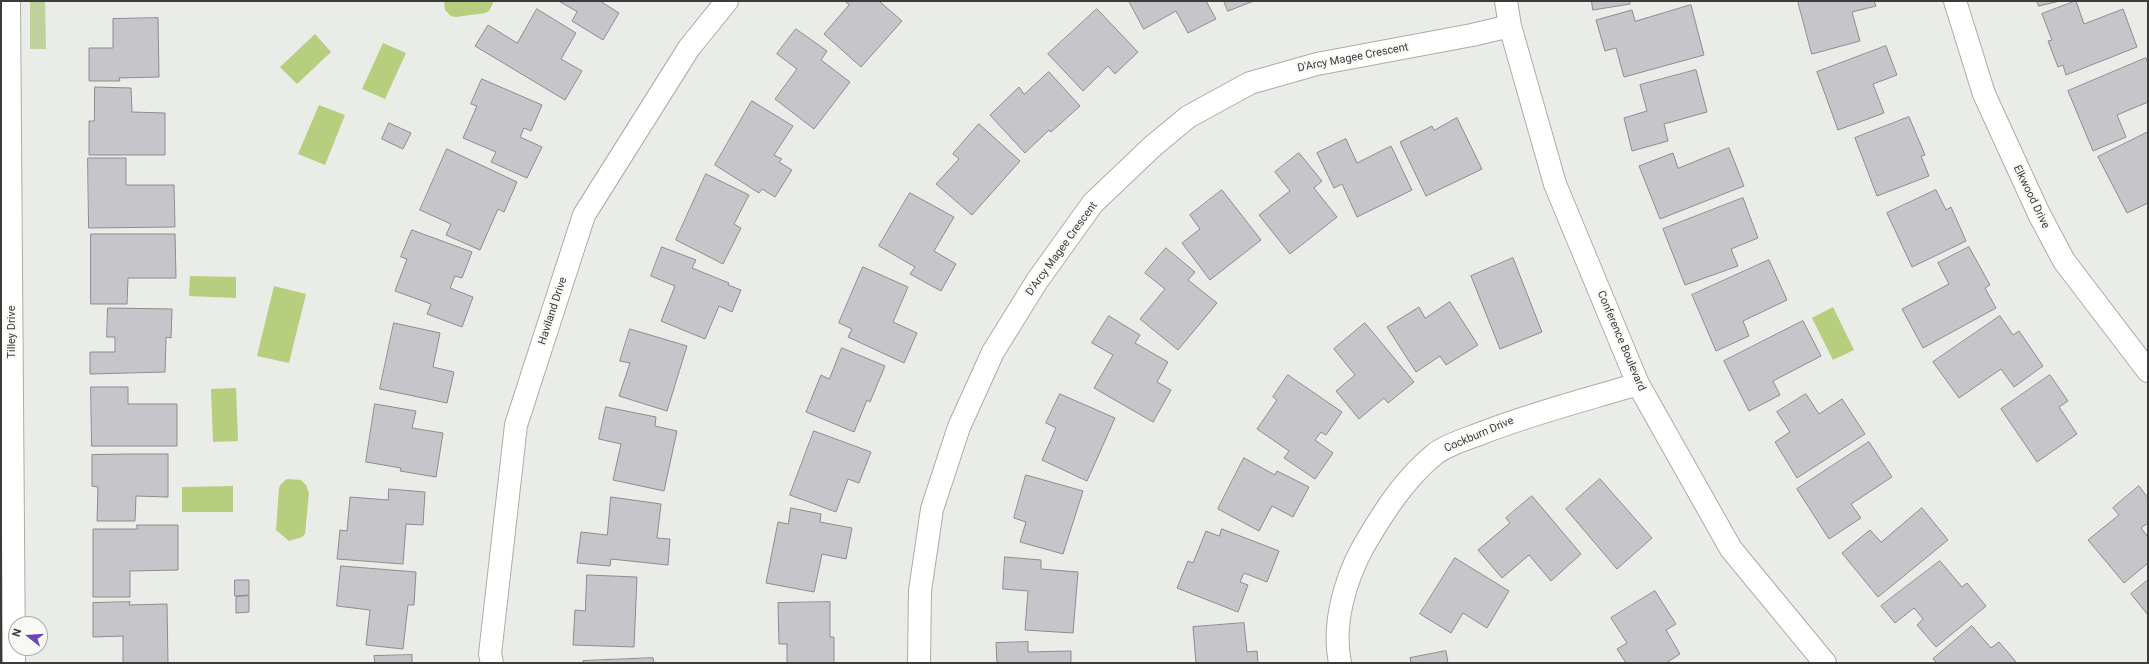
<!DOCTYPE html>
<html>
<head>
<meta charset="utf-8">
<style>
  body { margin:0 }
  #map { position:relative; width:2149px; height:664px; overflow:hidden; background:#eaece7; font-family:Roboto,sans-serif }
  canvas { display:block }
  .frame { position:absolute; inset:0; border:2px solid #3b3b3a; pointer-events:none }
  .north { position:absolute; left:8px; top:616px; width:40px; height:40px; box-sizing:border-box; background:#f7f9f5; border:1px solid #acadaa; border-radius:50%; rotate:287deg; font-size:11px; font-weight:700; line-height:16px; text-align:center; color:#3b3b3a }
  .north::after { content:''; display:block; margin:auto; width:14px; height:18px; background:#6a45be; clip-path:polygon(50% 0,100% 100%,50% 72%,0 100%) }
</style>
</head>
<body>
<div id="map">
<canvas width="2149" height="664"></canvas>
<div class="frame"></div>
<div class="north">N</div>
</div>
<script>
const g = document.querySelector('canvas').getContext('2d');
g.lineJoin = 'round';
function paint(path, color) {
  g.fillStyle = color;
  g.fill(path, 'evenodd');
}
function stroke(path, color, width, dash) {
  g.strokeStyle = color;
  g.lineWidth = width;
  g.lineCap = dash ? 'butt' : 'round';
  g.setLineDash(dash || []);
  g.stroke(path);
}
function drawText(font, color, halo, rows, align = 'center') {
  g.font = font + ' Roboto,sans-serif';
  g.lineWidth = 4;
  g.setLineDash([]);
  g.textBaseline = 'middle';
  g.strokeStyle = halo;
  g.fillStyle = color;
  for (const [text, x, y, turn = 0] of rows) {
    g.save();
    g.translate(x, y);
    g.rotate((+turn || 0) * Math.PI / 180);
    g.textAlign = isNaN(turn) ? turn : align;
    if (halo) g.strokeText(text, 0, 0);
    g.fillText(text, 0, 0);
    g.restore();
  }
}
paint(new Path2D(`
  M30,1H45L46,49H30Z`), '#c0d19d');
paint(new Path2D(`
  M444,1H494L489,11L485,13L456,17L451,16L445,10Z
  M315,34L331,52L297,84L280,67Z
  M383,43L406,53L385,99L362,89Z
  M319,105L345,115L325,165L298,154Z
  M190,276L236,277V298L189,296Z
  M274,286L306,294L289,363L257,356Z
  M1833,307L1854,350L1833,360L1812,318Z
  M236,388L238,441L213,442L211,389Z
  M287,479L301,480L306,485L309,493L305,534L302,537L289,541L276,530L279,488L281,484Z
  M233,486V512H182V487Z`), '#b6ce7d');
const building = new Path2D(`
  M559,1H600L619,13L603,40L572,21L577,12Z
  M845,1H879L902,21L861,67L824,34L849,5Z
  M1129,1H1206L1216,19L1188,33L1176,11L1144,29Z
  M1224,1H1254L1228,11Z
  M1592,1H1630V4L1593,10Z
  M1798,1H1874L1876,6L1852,12L1860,41L1812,54Z
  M2037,1H2060L2039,6Z
  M2076,1L2084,24L2123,9L2137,47L2066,75L2063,65L2058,67L2048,41L2052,40L2042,14Z
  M1691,5L1704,55L1624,77L1616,48L1605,51L1596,20L1632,10L1635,21Z
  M537,9L576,33L561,59L582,71L565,100L475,46L488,25L517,43Z
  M1097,9L1138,52L1115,74L1108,66L1083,91L1048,54Z
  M158,18L159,77L119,78L120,81H89V48H113V19Z
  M796,29L827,51L821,60L850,82L814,129L775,99L797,69L777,54Z
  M1886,46L1897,75L1873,84L1884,113L1838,130L1817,72Z
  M2146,58L2148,64V102L2117,115L2126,137L2093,151L2068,91Z
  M1696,70L1707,112L1664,124L1668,141L1632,151L1624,118L1647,111L1640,85Z
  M1049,72L1080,106L1051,132L1049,130L1025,153L990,115L1019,87L1024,94Z
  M482,79L542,105L531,131L524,128L520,137L542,147L527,178L491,162L496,152L463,138L477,106L471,104Z
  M95,87L131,88L132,112L165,113V155H89V121H94Z
  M752,101L793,126L774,155L782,159L779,162L792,170L775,197L762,189L759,193L715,165Z
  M1909,117L1925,155L1921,156L1929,176L1877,196L1855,138Z
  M1457,118L1482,169L1426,196L1400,142L1432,126L1434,130Z
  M389,123L411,133L403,149L382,139Z
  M979,124L1020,161L972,215L936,184L959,159L953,154Z
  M2148,132V203L2127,213L2098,157Z
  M1346,139L1357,163L1391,146L1412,190L1357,217L1342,184L1334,188L1317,153Z
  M1729,148L1744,186L1660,219L1639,166L1673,153L1678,168Z
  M447,149L517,182L504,212L498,209L480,250L446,235L451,224L420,210Z
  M1299,153L1322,181L1314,188L1337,217L1290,254L1259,215L1290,191L1275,172Z
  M88,158H126V185H174L175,227L89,228Z
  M706,174L749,195L734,224L741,228L723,264L676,240Z
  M1222,190L1261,240L1210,280L1182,243L1200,229L1190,215Z
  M1936,190L1946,210L1951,207L1966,241L1912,267L1887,213Z
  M910,193L954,217L934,251L956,264L941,291L910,274L915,267L879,246Z
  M1743,198L1758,238L1731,249L1738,266L1685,285L1663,229Z
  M412,230L472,252L462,278L455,276L450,288L473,297L462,327L427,314L431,304L395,291L407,259L401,257Z
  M91,234H175L176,278H128L127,304H91Z
  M662,247L696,260L692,268L729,283L728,285L741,290L732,312L719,306L705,339L661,321L675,286L651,276Z
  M1969,247L1990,285L1985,288L1996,308L1923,348L1902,309L1949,284L1938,263Z
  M1166,248L1195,272L1188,280L1217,303L1178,350L1140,319L1165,289L1145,273Z
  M1513,258L1542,332L1500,349L1471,276Z
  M1769,260L1787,300L1743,321L1749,336L1716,351L1692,295Z
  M863,267L908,287L893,322L917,333L904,363L848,337L852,329L839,323Z
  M1450,302L1478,345L1446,365L1440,356L1416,372L1387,327L1419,307L1425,318Z
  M108,308L172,309L171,338L166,337L165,372L90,374V352H115V337H107Z
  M1109,316L1140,335L1135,343L1168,362L1157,382L1171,390L1153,422L1094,388L1113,355L1092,343Z
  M2000,316L2013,335L2019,331L2043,366L2014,387L2001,369L1959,398L1933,362Z
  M1803,321L1821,356L1773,381L1780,395L1749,411L1724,361Z
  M394,323L440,333L433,367L454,372L447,403L380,389Z
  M1365,323L1414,382L1388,403L1384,398L1359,419L1336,391L1355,375L1334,349Z
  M630,329L687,346L667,411L619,396L630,363L620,361Z
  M842,348L885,366L870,402L867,400L854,432L806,412L821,375L829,379Z
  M1288,375L1342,412L1326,435L1321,432L1315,440L1333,453L1315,479L1284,458L1289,451L1257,429L1277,400L1273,397Z
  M2050,375L2068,401L2059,407L2077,434L2037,462L2001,409Z
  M91,387H128V404H177V446H92Z
  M1060,394L1115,418L1087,481L1042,460L1056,428L1046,423Z
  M1806,394L1819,414L1842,399L1865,434L1797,478L1775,442L1790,432L1777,412Z
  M375,404L416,411L412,428L443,433L436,477L400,471L401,468L366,462Z
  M606,407L656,417L655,426L677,431L664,491L613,480L621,444L599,439Z
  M814,431L871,452L859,483L848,479L836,512L790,495Z
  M1869,442L1892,477L1851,504L1861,518L1829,539L1797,489Z
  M128,454H168V497L136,496L135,521H97L98,487L92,486V455Z
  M1244,458L1275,475L1277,471L1309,487L1293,517L1272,506L1259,531L1218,509Z
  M1026,475L1083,491L1063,554L1020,542L1026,522L1014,518Z
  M1600,479L1652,538L1617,569L1566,509Z
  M2139,486L2148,498V523L2141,528L2148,537V563L2124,583L2088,540L2119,515L2113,508Z
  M389,489L425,492L423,525L406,524L403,564L337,559L340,530L347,531L350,497L388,500Z
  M1532,496L1581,554L1551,581L1529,555L1502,578L1478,550L1510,523L1506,518Z
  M611,497L661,504L657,538L670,539L668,565L611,559L610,566L577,563L581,532L607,535Z
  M791,508L821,514L820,522L852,528L846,559L822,554L814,592L766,583L778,522L788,524Z
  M1922,508L1948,540L1878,597L1842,553L1870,530L1881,542Z
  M137,525H178V570L130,571V597H93V529H137Z
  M1222,529L1279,551L1267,582L1244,573L1240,582L1248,585L1238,612L1177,588L1188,561L1193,563L1206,531L1219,536Z
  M1005,557L1041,560V569L1078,572L1073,633L1025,630L1028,591L1003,589Z
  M1455,558L1509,591L1487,628L1463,613L1451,633L1420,614Z
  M1940,561L1962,587L1967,583L1986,606L1936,647L1917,625L1923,619L1914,608L1895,623L1881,606Z
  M341,566L416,572L414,605H408L403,649L366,645L370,610L337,606Z
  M587,575L637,577L634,647L573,645L575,610L585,611Z
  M235,580H249V595L235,596Z
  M2148,580V615L2131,594Z
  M1655,591L1676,624L1666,630L1680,654L1666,663H1626L1617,649L1627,643L1611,618Z
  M249,596V612L236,613V597Z
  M130,602L129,605L167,604L168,663H123V636L93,637V603Z
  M830,602V637H834V663H787V644H779L778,603Z
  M1244,623L1247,652L1257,651L1258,663H1196L1193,627Z
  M1972,626L1991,648L1999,642L2017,663H1937L1933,659Z
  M1028,642V652L1071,651V663H997L996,643Z
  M1446,651L1448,663H1411L1410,658Z
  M412,655V663H375L374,656Z
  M653,658L654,663H583V661Z`);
paint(building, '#c6c6ca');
stroke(building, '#8c8c90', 1);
const minor = new Path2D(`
  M9,1L14,663
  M1506,1L1510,26L1555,184L1638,384L1731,549L1825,663
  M1955,1L1984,94L2039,214L2064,261L2148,371
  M492,663L490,654L516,425L584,215L689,48L727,1
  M919,663L920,591L932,509L959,427L993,352L1037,281L1093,203L1153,146L1188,117L1250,83L1317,64L1472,35L1510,26
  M1340,663C1332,625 1345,580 1363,547C1383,513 1404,479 1435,454C1448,444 1467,439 1482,433C1533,413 1585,400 1638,384`);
stroke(minor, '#abaca8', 24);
stroke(minor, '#fff', 22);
drawText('11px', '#3b3b3a', '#f7f9f5', [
  ["D'Arcy Magee Crescent",1353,58,-11],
  ["Elkwood Drive",2031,197,64],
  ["D'Arcy Magee Crescent",1062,249,-54],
  ["Haviland Drive",553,311,-72],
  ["Tilley Drive",12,332,-90],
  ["Conference Boulevard",1621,341,67],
  ["Cockburn Drive",1479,435,-23]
]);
</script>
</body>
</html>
